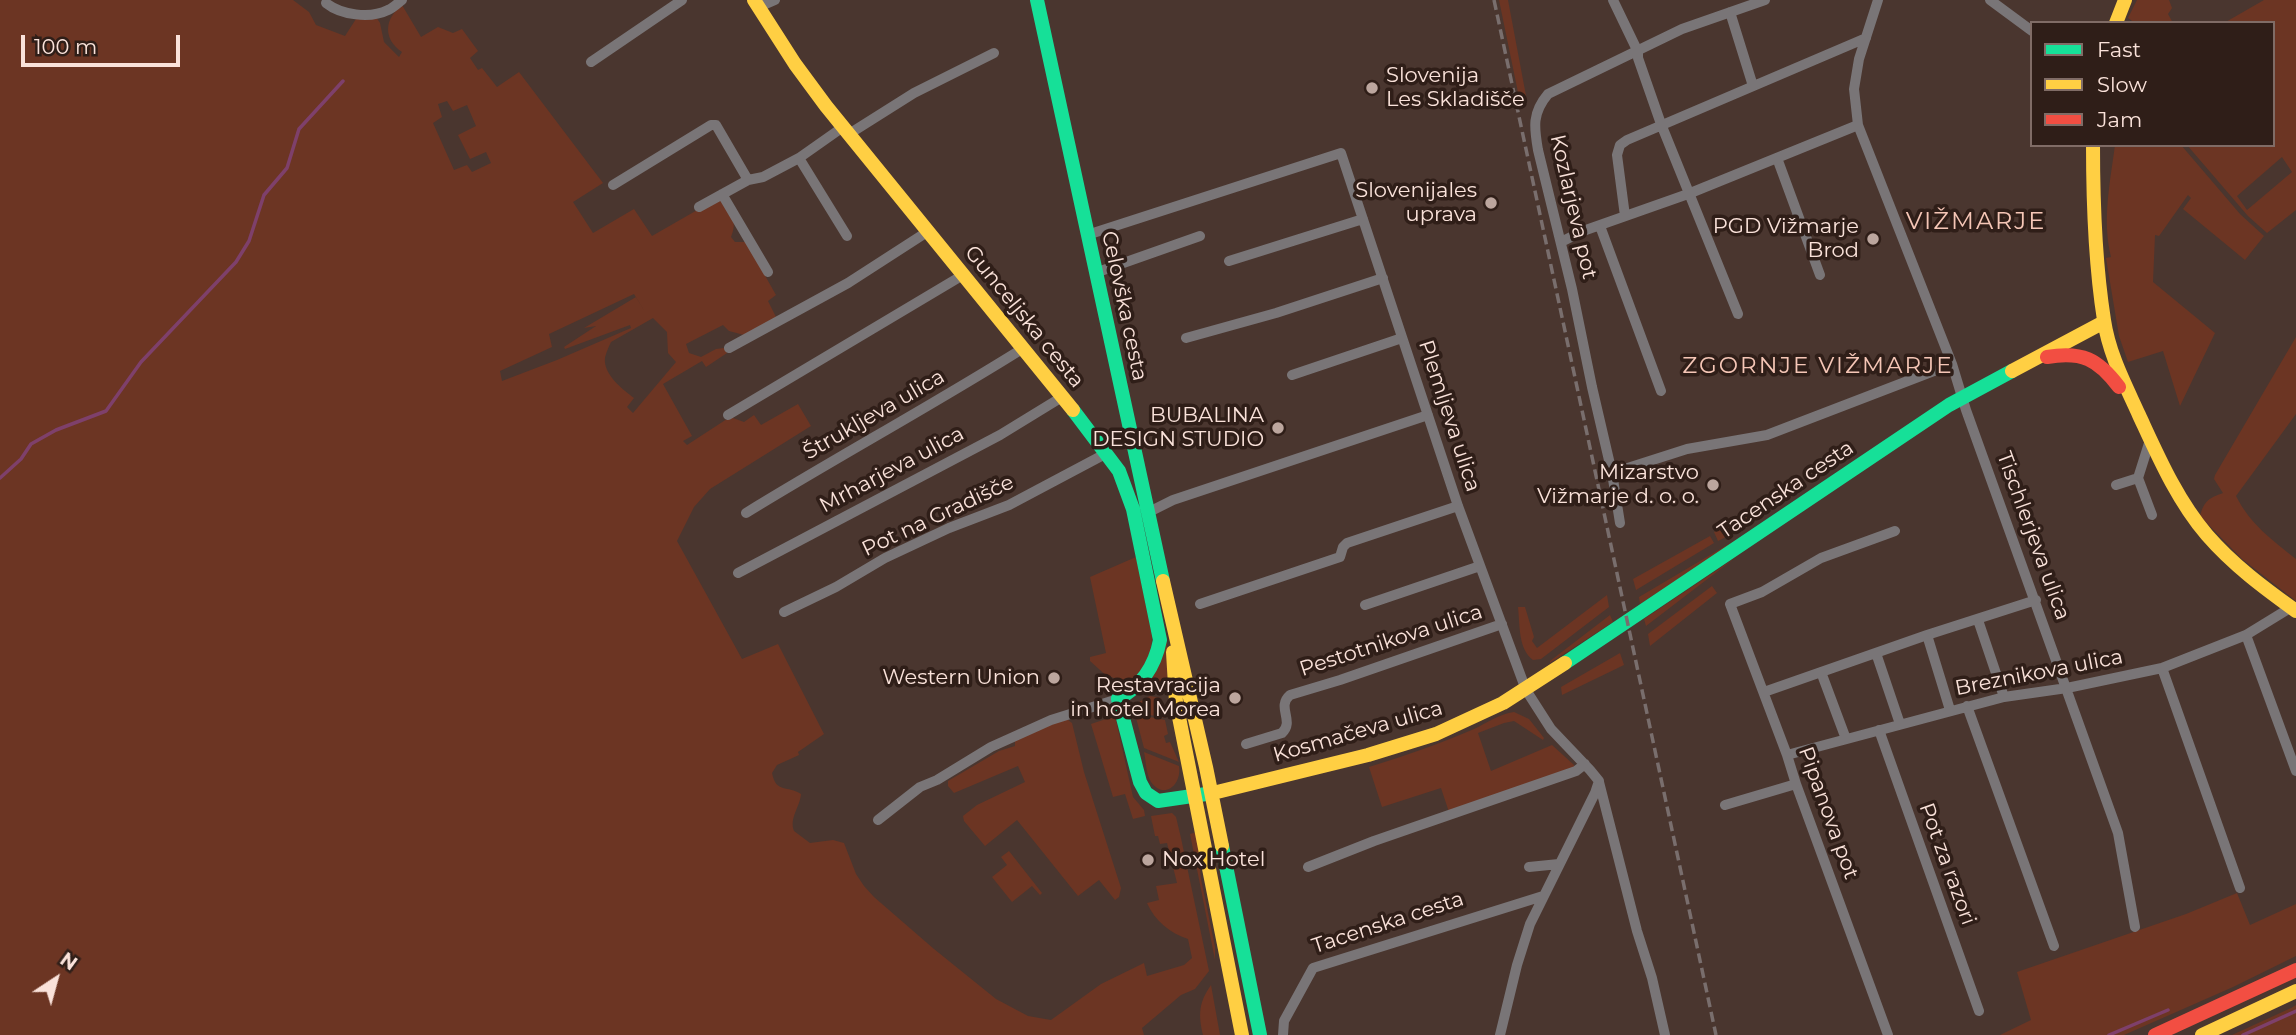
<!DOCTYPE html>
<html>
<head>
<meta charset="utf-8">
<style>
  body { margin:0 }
  #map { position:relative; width:2296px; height:1035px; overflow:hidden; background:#4a362f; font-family:Montserrat,sans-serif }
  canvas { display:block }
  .legend { position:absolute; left:2030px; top:21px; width:245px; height:126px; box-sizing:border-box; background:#2f1e18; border:2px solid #806c66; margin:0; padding:9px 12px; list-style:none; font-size:21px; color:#fae2da }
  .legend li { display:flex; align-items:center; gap:14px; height:35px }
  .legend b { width:35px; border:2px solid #806c66 }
  .north { position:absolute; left:21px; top:944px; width:70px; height:70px; -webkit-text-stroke:5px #2f1e18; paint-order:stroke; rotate:36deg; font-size:19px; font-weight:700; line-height:28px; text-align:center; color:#fae2da }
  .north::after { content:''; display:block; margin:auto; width:24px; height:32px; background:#fae2da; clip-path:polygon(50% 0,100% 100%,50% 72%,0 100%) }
  .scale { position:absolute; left:21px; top:35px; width:159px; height:32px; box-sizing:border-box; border:4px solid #fae2da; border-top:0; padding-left:9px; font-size:21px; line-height:24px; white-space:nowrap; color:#fae2da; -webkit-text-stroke:5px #2f1e18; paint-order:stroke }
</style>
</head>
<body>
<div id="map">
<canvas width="2296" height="1035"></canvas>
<ul class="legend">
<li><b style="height:9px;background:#16e098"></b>Fast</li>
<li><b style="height:9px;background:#ffcf43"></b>Slow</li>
<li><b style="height:9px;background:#f24e42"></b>Jam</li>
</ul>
<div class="north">N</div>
<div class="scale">100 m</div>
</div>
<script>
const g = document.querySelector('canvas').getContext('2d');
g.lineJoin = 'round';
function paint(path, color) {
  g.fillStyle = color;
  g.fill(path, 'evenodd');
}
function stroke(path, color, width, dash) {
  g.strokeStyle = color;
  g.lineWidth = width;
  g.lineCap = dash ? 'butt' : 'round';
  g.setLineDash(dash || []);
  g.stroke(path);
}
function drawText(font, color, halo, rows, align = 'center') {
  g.font = font + ' Montserrat,sans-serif';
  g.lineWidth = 7;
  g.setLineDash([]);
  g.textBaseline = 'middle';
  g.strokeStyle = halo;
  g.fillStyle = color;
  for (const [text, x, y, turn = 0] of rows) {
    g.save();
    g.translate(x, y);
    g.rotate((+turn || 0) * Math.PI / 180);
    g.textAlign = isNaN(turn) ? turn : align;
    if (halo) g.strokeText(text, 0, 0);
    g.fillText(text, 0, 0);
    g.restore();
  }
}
paint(new Path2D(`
  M0,0H293L309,12L316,25L345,36L356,19L376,17L380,23L384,42L399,57L402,52C383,39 384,19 402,5L421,37L438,27L453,33L462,29L478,51L470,58L478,70L482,68L497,87L519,72L603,183L573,202L593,233L634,209L652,236L699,209L722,200C731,215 738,220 731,237L735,242H746L776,295L768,301L777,319L744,335L729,331L723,325L686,344L689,353L701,357L716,349L724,348L727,353L706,367L702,361L663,384L692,436L683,441L687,445L730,417L744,422L754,415L761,425L798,404L811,426L710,489L694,507L677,541L742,659L778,644L824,734L798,752L799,755L777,765L772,773C776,794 788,785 801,794C800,807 789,818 794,831L810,843L833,840L844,843L856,874L864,886L874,897L934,949L996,999L1028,1016L1051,1020L1101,984L1144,963L1147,976L1184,965L1192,958L1188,939C1170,933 1155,921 1147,903L1159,900L1156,886L1177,883L1167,843L1160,844L1158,836H1155L1151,816L1172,813L1176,817L1181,838L1209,971L1195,989L1181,995L1142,1028L1144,1035H0ZM447,101L453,111L467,105L476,126L458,135L470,159L486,152L491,163L472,172L467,165L454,170L433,123L442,117L438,104ZM634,294L645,312L636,297L584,328L596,326L564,347L565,349L630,325L631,328L557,360L502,381L500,371L552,347L549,334ZM653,318L667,332L668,353L676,362L633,413L627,407L634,398C622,389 603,374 605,358C606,353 609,346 611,342Z
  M1499,0H1508L1527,101L1520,102Z
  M2137,0H2169L2172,8L2168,14L2173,23H2135L2128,18Z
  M2264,0H2296V210L2267,233L2248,216L2187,145H2273V23H2224ZM2282,157L2292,172L2247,210L2237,196Z
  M2115,145H2181L2240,214L2264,236L2245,260L2183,209L2191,198L2188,195L2159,236L2155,235L2153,282L2215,333L2180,406L2163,351L2128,362L2119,336L2106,258L2111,257C2102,220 2110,183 2115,145Z
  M2296,337V414L2236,496C2250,524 2272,540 2296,559V601L2242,559L2200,516C2204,501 2209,498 2223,493L2214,479L2215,475Z
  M1750,516L1754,523L1718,541L1714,532Z
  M1710,536L1714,543L1636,590L1633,579Z
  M1739,538L1740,539L1640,604L1639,597Z
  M1136,557L1152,636C1152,655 1142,680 1121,683L1112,677L1110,679L1090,661V657L1106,653L1090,577Z
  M1735,558L1646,626L1644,619Z
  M1712,586L1717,593L1650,646L1648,634Z
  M1607,595L1609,607L1541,659L1533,660C1518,649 1520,625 1518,607H1525L1534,637L1532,641L1537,648Z
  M1610,615L1613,622L1550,663V661Z
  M1164,638H1167V690L1154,688L1139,691Z
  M1620,653L1624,665L1562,695L1561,687Z
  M1150,696L1161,698L1165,718L1135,712L1137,703Z
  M1514,712L1529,719L1544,738L1543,740L1514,721L1504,723L1478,733L1491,771L1552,745L1574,765V768L1449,812L1441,788L1382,807L1369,767C1405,756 1439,744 1474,729C1487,723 1499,714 1514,712Z
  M1135,714L1165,720L1168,734L1164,736L1166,743L1170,742L1179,762L1144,748Z
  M1115,716L1133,797L1144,810L1145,816L1133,819L1125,794L1113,797L1091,724Z
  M1064,719L1068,720L1072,723L1084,772L1121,888L1119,897L1115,900L1099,880L1078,896L1017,820L985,846L964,821L963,816L977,805L1025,782L1018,766L954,793L948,786V781L999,751L1015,746V740Z
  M1144,752L1179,766C1182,785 1164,800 1151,782C1146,774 1146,761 1144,752Z
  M1197,832L1201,879L1215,947V960L1190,834Z
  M1009,851L1042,893L1040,895L1032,886L1012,902L992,877L1007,865L1001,857Z
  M2237,893L2250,925L2296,904V956L2233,987L2124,1035H2000L2031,1020L2017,972L2186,914Z
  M1211,985L1220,1035H1203C1198,1014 1199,1002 1211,985Z
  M2296,1005V1035H2232L2291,1008Z`), '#6c3523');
stroke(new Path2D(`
  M0,478L21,459L31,444L56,430L106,411L141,362L236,262L249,241L264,195L287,168L299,129L343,81
  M2109,1035L2168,1010
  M2243,1035L2296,1011`), '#7e406b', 3.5);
stroke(new Path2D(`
  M1613,0L1638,52V58L1661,124L1738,314
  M1878,0L1859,59L1854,89L1858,125L1952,364L1966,410L2118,833L2135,927
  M1990,0L2032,31
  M326,3C341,15 370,19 388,10C393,8 398,3 402,0
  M759,7L775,0
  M1730,12L1753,86
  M591,62L682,0
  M849,134L914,93L994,53
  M799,158L847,236
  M1777,158L1820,275
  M613,185L711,125H716L748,180
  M722,194L768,272
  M699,207L748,180L763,177L799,158L843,127
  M1625,216L1617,155L1620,145L1627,140L1866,38
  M1600,226L1661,391
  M1087,235L1341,153L1458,506L1526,690L1551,729L1590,770L1599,781L1595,793L1530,924L1517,965L1500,1035
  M1561,242L1583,231L1688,194L1858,125
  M1229,261L1363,219
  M1095,273L1200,236
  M1186,338L1276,313L1383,278
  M729,348L848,283L927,232
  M1292,375L1402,338
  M728,415L963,275
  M2150,440L2138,478L2152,515
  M1612,473L1687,449L1767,435L1952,364
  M2116,485L2138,478
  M746,513C837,457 931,406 1022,349
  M1147,513L1173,500L1428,415
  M1620,523L1612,473L1592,387L1572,289L1538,150C1534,127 1532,113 1548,94L1682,29L1765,0
  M738,573L1000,435L1062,397
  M1200,604L1340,557L1343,547L1347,543L1458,506
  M1365,605L1480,566
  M784,612L836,587L885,558L949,528L1009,505L1107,453
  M1978,620L2004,697
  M1927,635L1950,710
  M2246,635L2296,771
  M1876,653L1900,724
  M2162,668L2240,888
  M1821,672L1846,739
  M1764,692L1927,635L2036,600
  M1967,706L2054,946
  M1879,730L1979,1011
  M1246,744L1282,733C1295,721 1276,707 1290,695L1340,680L1502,624
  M1787,755L2004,697L2067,688L2162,668L2246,635L2290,608
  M1599,782L1637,931L1652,978L1665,1035
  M1725,805L1796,784
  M878,820L920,787L937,780L991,747L1051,720L1118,699
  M1308,867L1374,841L1576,771L1585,764
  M1529,867L1559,864
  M1283,1035L1284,1021L1313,968L1543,896
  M1888,1035L1796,784L1787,755L1730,604L1762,592L1821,558L1895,531`), '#797577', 10);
stroke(new Path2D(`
  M1037,0L1163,581
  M1073,410L1119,471L1133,509L1160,640C1155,666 1142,686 1118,699L1140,782L1146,793L1158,801L1213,793
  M1565,663L1949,405L2012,371
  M1222,846L1260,1035`), '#16e098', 14);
stroke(new Path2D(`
  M754,0L795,64L826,106L1073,410
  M2116,23L2125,0
  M2093,145C2093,203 2095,263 2104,320C2109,354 2125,384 2139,415C2158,456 2177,500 2207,535C2233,565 2264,588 2296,611
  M2012,371L2104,322
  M1163,581L1206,767L1222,846
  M1173,652L1176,702L1242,1035
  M1213,793L1368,755L1436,734L1503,703L1565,663
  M2202,1035L2296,991`), '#ffcf43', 14);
stroke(new Path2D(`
  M2047,357C2082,351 2098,359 2119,387
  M2155,1035L2296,970`), '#f24e42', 14);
stroke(new Path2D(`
  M1494,0L1716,1035`), '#796e6d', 3.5, [10, 5]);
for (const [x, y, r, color] of [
  [1372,88,7,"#bca69e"],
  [1491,203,7,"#bca69e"],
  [1873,239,7,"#bca69e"],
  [1278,428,7,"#bca69e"],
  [1713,485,7,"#bca69e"],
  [1054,678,7,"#bca69e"],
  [1235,698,7,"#bca69e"],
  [1148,860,7,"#bca69e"]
]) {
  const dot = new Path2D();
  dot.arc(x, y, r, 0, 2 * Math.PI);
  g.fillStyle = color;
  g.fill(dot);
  stroke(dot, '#2f1e18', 2.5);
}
drawText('21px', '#fae2da', '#2f1e18', [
  ["Slovenija",1386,76,"left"],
  ["Les Skladišče",1386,100,"left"],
  ["Slovenijales",1477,191],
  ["uprava",1477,215],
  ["PGD Vižmarje",1859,227],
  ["Brod",1859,251],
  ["BUBALINA",1264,416],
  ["DESIGN STUDIO",1264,440],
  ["Mizarstvo",1699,473],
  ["Vižmarje d. o. o.",1699,497],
  ["Western Union",1040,678],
  ["Restavracija",1221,686],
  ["in hotel Morea",1221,710],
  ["Nox Hotel",1162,860,"left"]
], 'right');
drawText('21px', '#fae2da', '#2f1e18', [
  ["Kozlarjeva pot",1573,207,77],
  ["Celovška cesta",1124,306,78],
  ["Gunceljska cesta",1024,317,51],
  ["Štrukljeva ulica",874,415,-30],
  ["Plemljeva ulica",1449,416,72],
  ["Mrharjeva ulica",892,470,-28],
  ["Tacenska cesta",1786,490,-34],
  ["Pot na Gradišče",938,516,-25],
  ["Tischlerjeva ulica",2033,536,70],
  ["Pestotnikova ulica",1391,641,-18],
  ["Breznikova ulica",2039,673,-11],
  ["Kosmačeva ulica",1358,732,-16],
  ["Pipanova pot",1828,813,70],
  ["Pot za razori",1947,864,70],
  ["Tacenska cesta",1388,923,-18]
]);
g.letterSpacing = '2px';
drawText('23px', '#f5c6b6', '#2f1e18', [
  ["ZGORNJE VIŽMARJE",1818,366]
]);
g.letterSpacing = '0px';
g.letterSpacing = '2px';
drawText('24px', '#f5c6b6', '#2f1e18', [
  ["VIŽMARJE",1976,222]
]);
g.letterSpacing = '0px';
</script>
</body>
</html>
